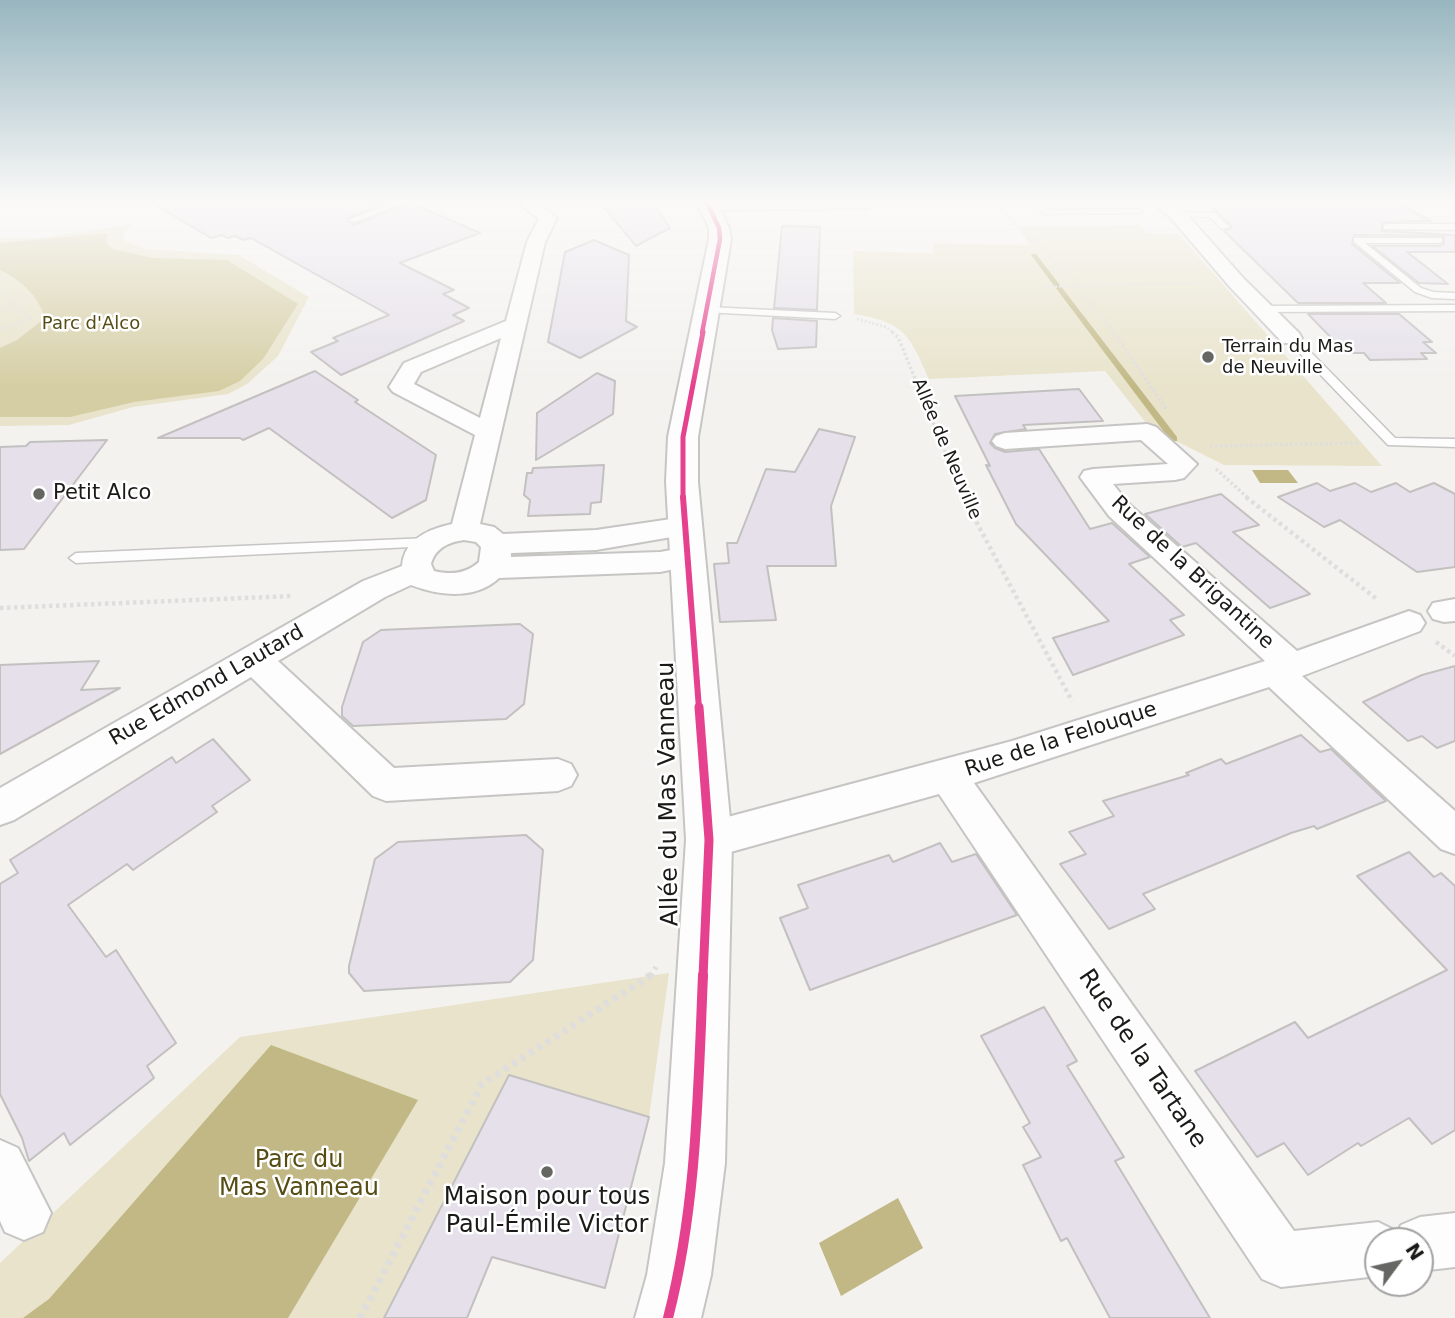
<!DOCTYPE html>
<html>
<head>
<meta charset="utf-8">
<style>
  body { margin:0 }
  #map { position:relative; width:1455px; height:1318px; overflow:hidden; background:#f3f2ef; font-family:"DejaVu Sans",sans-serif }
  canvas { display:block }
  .north { position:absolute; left:1364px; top:1227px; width:70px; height:70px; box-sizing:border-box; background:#fff; border:2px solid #a3a3a3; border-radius:50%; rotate:57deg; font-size:19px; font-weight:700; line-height:28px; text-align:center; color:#1a1a18 }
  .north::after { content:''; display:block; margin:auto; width:24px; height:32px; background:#666663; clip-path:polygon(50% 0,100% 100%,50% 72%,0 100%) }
</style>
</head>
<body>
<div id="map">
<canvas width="1455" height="1318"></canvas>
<div class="north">N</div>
</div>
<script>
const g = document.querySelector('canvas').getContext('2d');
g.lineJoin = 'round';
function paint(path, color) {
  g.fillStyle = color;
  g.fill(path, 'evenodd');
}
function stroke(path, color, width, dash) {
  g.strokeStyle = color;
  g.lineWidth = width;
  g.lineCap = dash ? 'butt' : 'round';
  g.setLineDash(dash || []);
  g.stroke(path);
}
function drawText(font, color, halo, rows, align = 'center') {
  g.font = font + ' "DejaVu Sans",sans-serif';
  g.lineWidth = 5;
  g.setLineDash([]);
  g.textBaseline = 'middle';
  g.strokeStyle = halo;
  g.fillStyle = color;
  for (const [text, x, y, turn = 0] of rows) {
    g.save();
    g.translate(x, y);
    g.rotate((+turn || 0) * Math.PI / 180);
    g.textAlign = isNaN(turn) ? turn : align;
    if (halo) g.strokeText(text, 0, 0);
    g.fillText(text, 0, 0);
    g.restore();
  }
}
paint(new Path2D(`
  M133,224L123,234L124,240L146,249L239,255L309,297L278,356L247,384L228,394L133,407L69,425L0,426V238H37Z
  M1139,225L1147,233L1179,234L1382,466L1224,465L1150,428L1105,371L929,379C910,335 904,322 854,314L853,251L933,253V243L1030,245L1017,227Z
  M669,973L649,1117L509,1075L384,1318H0V1263L240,1037Z`), '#e8e3ca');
paint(new Path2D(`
  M108,233L106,243L113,249L153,258L227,260L298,304L263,359L240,381L219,391L134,402L70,417H0V348L17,340L45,318C38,295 21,280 0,270V243Z`), '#d5cea4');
paint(new Path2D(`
  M1252,470H1288L1298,483H1260Z
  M271,1045L418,1100L288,1318H23L49,1299Z
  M898,1198L923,1248L841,1296L819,1243Z`), '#c1b885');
paint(new Path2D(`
  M1032,254H1036L1177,437V441H1171L1031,255Z`), '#c1b885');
const building = new Path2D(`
  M152,203H385L346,219L354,225L411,203L480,233L400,263L454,290L443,294L469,308L453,315L464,321L341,375L311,352L338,341L333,338L389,315L251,238L243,240L235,236L228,238L222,235L211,238Z
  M600,203H653L670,228L636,246Z
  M1207,203H1398L1431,221L1386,222L1382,223V231L1455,235V252H1407L1448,284L1419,283L1372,246H1439L1444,244V236L1354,235L1352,244L1400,283H1363L1386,303H1298L1224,231L1231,228V225Z
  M782,226L820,227L817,310L774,308Z
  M594,240L629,255L626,321L637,327L580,358L548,342L565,252Z
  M1308,314H1399L1432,342H1423L1436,353H1421L1427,359L1370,360L1364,353H1346Z
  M773,318L817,321L816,347L778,349L772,330Z
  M315,371L358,400L355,402L436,455L426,500L392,518L269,428L243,440L240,438H158Z
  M597,373L615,381L613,414L536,460L537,413Z
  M1079,389L1103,421L1023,425L1026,429L995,434L990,443L995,448L1005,452L1039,449L1090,529L1112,523L1150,557L1129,564L1184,615L1170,620L1184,635L1073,675L1053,638L1109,621L1016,524L986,465L990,466L955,396Z
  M819,429L855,437L831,506L836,566H767L776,620L720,622L714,564L729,563L727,543H737L766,469L795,472Z
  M107,440L24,549L0,550V447L26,446L30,442Z
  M604,465L601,502L591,503L590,514L528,516L530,500L524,495L527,473H532L533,468Z
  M1317,483L1330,491L1355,483L1371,492L1396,483L1410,492L1434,483L1455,494V567L1417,572L1340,520L1324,527L1278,497Z
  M1221,494L1259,525L1233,532L1310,594L1270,608L1196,543L1182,547L1145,514Z
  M520,624L533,634L524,704L506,719L353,726L342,716V707L363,642L381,630Z
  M99,661L81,690L120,688L0,754V665Z
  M1455,666V741L1437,748L1422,736L1408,741L1363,702L1422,675Z
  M1301,735L1320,752L1331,749L1386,801L1317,829L1314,826L1291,833L1143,894L1155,909L1109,929L1060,864L1086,854L1069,832L1114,816L1103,801L1189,775L1186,773L1221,759L1226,764Z
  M213,739L250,780L212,806L217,812L133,870L127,864L68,905L106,957L116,950L176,1043L147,1066L154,1078L70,1145L64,1133L29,1161L22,1138L0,1094V884L18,873L10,860L172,757L176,763Z
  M526,835L543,850L533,960L510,982L364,991L349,973V966L375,859L398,842Z
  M940,843L952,862L976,854L1017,915L810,990L780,918L808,908L798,885L889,855L893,862Z
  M1409,852L1434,877L1441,873L1455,886V1130L1432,1144L1409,1118L1361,1146L1358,1143L1308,1175L1284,1143L1257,1157L1195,1071L1295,1022L1308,1038L1447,970L1357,876Z
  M1044,1007L1077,1061L1067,1066L1124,1157L1115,1161L1210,1318H1110L1067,1238L1061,1241L1023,1165L1041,1157L1023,1127L1030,1123L981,1036Z
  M509,1075L649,1117L605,1288L492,1257L467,1318H384Z`);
paint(building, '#e5e0ea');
stroke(building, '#c2c1c0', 2);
const service = new Path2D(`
  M392,203H403L355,222L348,220Z
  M1032,203H1040L1046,210L1138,209L1142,211L1138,213L1044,214Z
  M1177,212L1215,213L1229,227L1222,229L1210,217L1174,216L1173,214Z
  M1387,224H1455V230L1384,229V225Z
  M1354,238H1442V242L1439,243H1365L1421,288L1433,292L1455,293V299L1432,298L1415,292L1354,242Z
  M1455,305V311L1264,312L1259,309L1264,306Z
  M707,307L835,313L840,316L835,319L704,312L702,310Z
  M1287,336H1295L1395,438L1455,439V447L1388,445L1287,340Z
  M428,538L433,540L435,543L433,546L76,563L69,558L76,553Z`);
const minor = new Path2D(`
  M518,203H537L557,218L545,242L480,524L494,527L503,534L596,530L685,517L695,519L699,526L695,533L596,550L511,553V557L660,552L689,547L699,550L704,557L699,564L660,572L499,578C476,600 439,596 411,585L385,597L278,661L394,768L558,759L571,764L577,775L571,786L558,791L386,801L373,796L251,677L14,820L0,825V788L363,581L402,566C404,539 429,529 452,524L475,435L393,392L389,387L404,363L506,321L527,242L539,219ZM501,338L480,418L414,384L421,372ZM464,540L476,542L481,547L479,562C466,574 451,575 434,571L431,564C435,548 449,542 464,540Z
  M701,203H875L867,208L708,210L702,209Z
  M1151,203H1171L1183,210L1244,279L1299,333L1302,338L1299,343H1283L1230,287L1171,218Z
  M1147,424L1156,427L1197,464L1184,478L1175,480L1113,484L1129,504L1297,651L1409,611L1420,615L1425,623L1420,631L1302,676L1455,811V854L1441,849L1269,687L974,783L1294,1231L1378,1222L1398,1232L1401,1225L1420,1217L1455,1213V1267L1420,1271V1241H1378V1276L1281,1287L1262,1279L939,794L709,858L695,853L689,840L695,827L709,822L1012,741L1265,661L1109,516L1080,477L1084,471L1093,469L1168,464L1141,440L1005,449L996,446L992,441L996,436L1005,433Z
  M1455,599V621L1444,622L1433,619L1428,611L1433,603Z
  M0,1140L18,1148L51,1213L43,1232L24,1240L5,1232L0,1221Z`);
const tertiary = new Path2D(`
  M697,203H717L729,228L731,239L698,437V482L732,840L725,1163L711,1275L701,1318H635L647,1275L665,1163L686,840L666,482L668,437L709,239V228Z`);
stroke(service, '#c6c5c3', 3);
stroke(minor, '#c6c5c3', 4);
stroke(tertiary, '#c6c5c3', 4);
stroke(new Path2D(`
  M995,203L1078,285L1085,298L1115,333
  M1043,287L1201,283
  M0,291L31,318L0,329
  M857,319L886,327L894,333`), '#dfdedd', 2.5, [2, 2]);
stroke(new Path2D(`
  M892,332L898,337L964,498
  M1114,332L1166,409
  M1210,446L1358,443
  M1216,469L1248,498`), '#dfdedd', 3.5, [2.5, 2.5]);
stroke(new Path2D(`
  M963,497L1072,701
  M1246,497L1378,600
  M0,608L293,596
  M1436,642L1455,656`), '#dfdedd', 4.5, [3.5, 3.5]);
stroke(new Path2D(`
  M650,977L656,967`), '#dfdedd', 5, [4.5, 4.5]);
stroke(new Path2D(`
  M360,1318L482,1084L651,975`), '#dfdedd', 7, [5, 5]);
paint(service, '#fdfdfd');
paint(minor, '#fdfdfd');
paint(tertiary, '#fdfdfd');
stroke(new Path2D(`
  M702,333L720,239L719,228L707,203`), '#e6418e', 4.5);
stroke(new Path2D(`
  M683,498V437L703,332`), '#e6418e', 5);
stroke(new Path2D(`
  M683,497L699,709`), '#e6418e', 6);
stroke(new Path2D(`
  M699,707L709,840L703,977`), '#e6418e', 9);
stroke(new Path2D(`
  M668,1318C697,1206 698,1091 703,975`), '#e6418e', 10);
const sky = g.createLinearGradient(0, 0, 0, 387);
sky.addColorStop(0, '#98b6c0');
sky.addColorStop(0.52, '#faf9f8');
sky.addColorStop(1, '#faf9f800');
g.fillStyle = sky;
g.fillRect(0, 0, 1455, 387);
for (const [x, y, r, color] of [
  [1208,357,7,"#666663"],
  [39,494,7,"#666663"],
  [547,1172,7,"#666663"]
]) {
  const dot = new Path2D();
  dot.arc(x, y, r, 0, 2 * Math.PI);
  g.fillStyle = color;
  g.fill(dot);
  stroke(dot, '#fff', 2.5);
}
drawText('18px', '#564d15', '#fff', [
  ["Parc d'Alco",91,324]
]);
drawText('18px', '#1a1a18', '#fff', [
  ["Terrain du Mas",1222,347],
  ["de Neuville",1222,368]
], 'left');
drawText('18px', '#1a1a18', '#fff', [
  ["Allée de Neuville",946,449,67]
]);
drawText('21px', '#1a1a18', '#fff', [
  ["Petit Alco",53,494]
], 'left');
drawText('21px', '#1a1a18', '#fff', [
  ["Rue de la Brigantine",1192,573,43],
  ["Rue Edmond Lautard",207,686,-30],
  ["Rue de la Felouque",1061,740,-18]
]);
drawText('24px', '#1a1a18', '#fff', [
  ["Allée du Mas Vanneau",669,794,-91],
  ["Rue de la Tartane",1142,1059,56]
]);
drawText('24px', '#564d15', '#fff', [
  ["Parc du",299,1161],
  ["Mas Vanneau",299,1189]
]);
drawText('24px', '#1a1a18', '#fff', [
  ["Maison pour tous",547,1198],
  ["Paul-Émile Victor",547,1226]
]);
</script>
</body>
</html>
